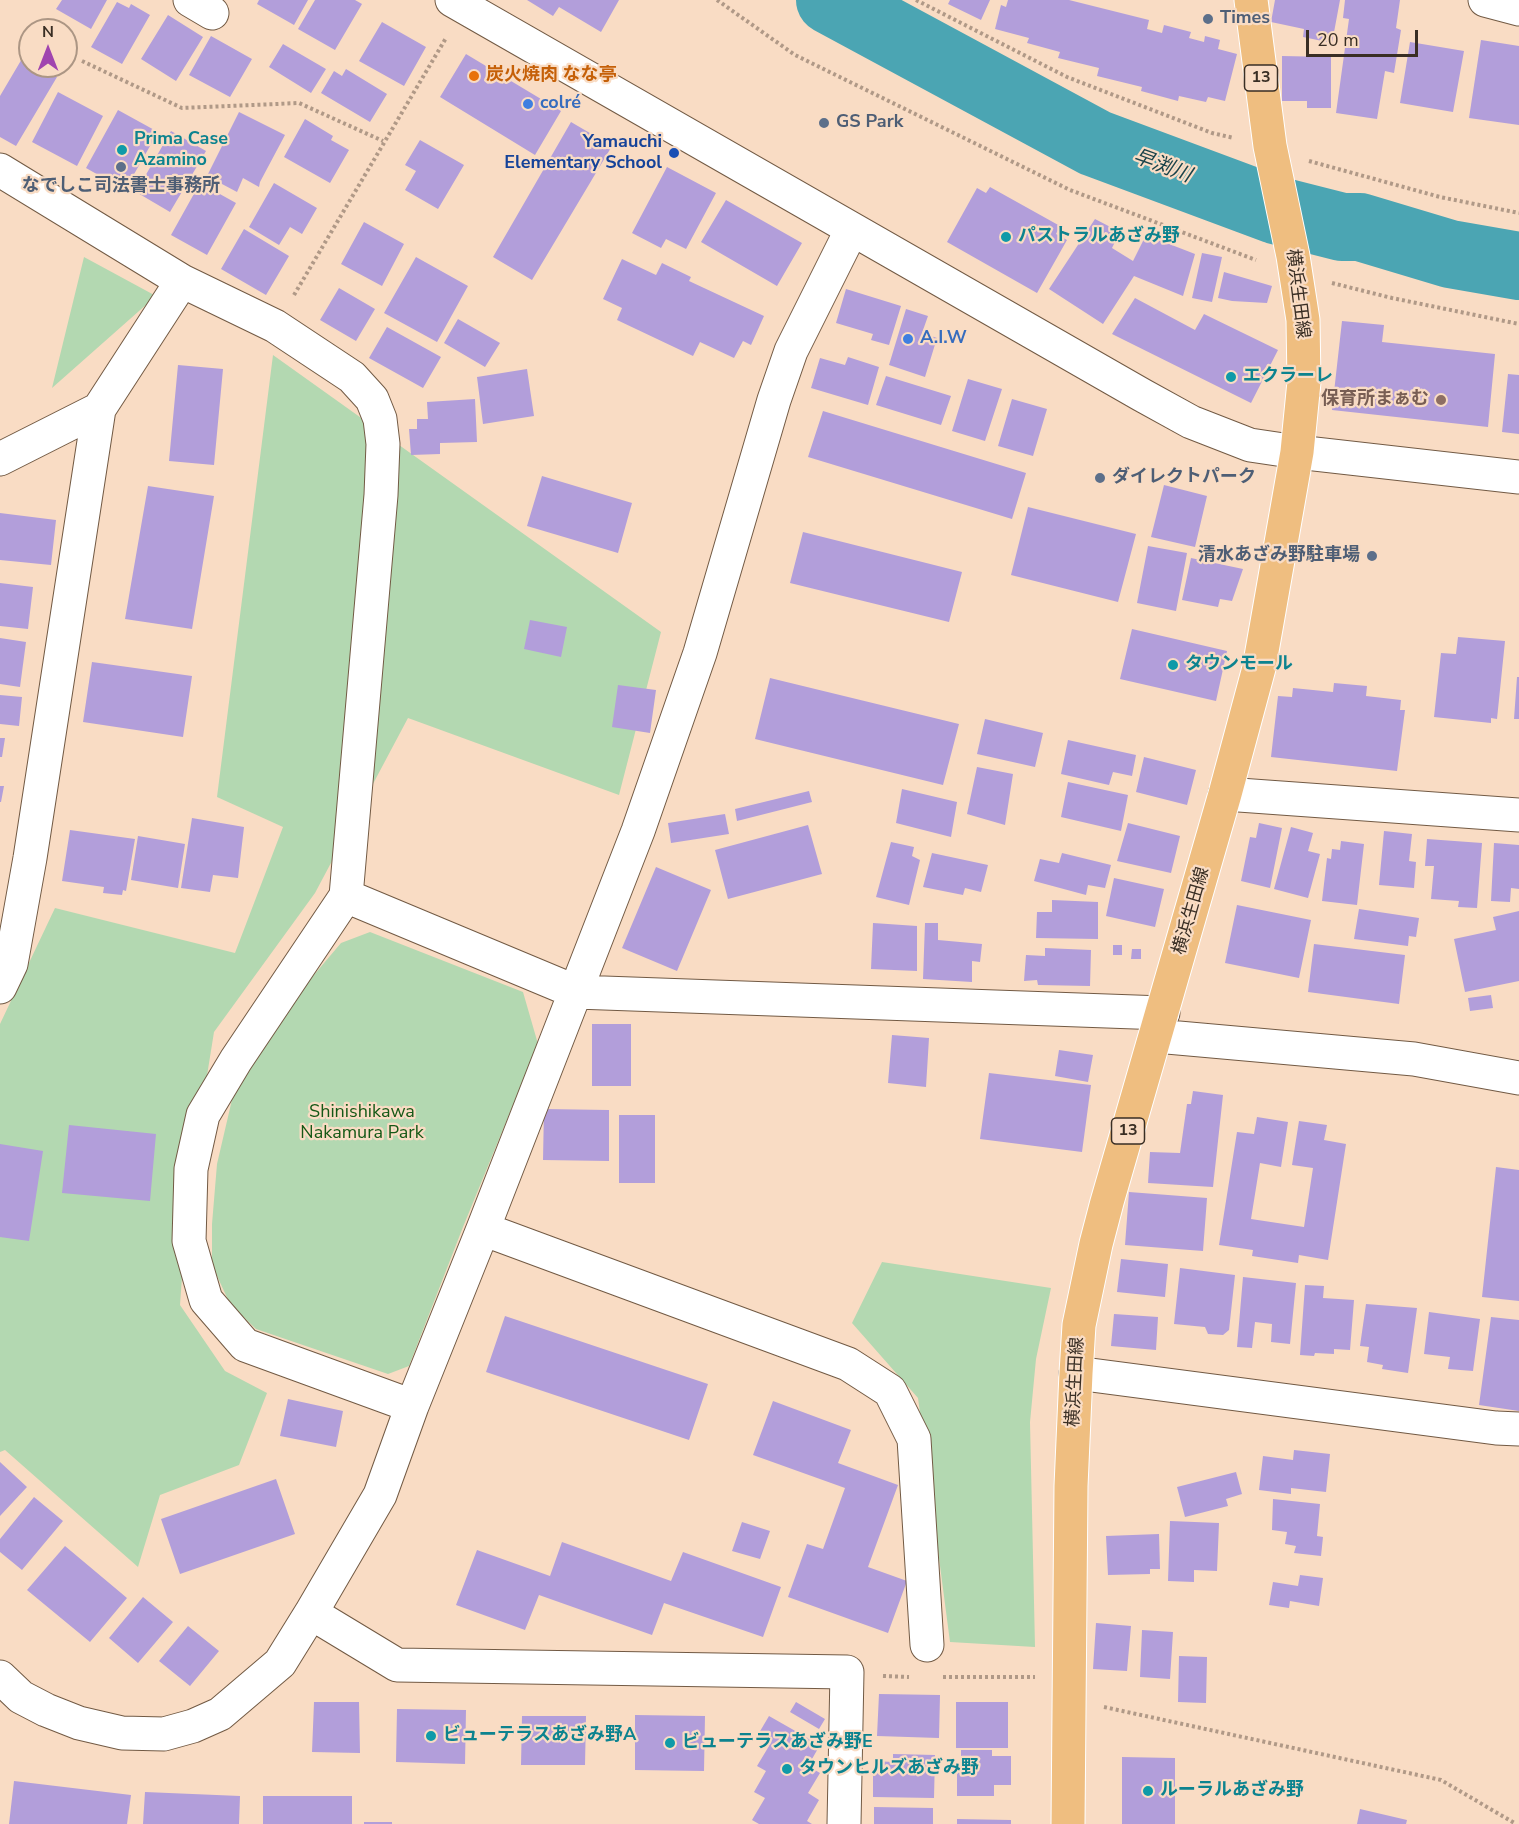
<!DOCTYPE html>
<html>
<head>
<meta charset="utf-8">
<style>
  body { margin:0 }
  #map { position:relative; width:1519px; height:1824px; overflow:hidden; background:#f9dcc4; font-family:"Nunito Sans",sans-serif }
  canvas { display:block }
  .north { position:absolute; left:18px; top:18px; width:60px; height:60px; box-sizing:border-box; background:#f9dcc4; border:2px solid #ac9684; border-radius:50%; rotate:0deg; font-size:16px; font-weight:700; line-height:24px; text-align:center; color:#392e24 }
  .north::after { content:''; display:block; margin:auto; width:21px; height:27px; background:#a045af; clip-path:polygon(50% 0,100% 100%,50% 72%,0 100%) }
  .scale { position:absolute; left:1306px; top:30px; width:112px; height:27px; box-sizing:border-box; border:3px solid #392e24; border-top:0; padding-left:8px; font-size:18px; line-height:21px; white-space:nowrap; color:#392e24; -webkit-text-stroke:4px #f9dcc4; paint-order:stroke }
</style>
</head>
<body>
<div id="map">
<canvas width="1519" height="1824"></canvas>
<div class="north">N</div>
<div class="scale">20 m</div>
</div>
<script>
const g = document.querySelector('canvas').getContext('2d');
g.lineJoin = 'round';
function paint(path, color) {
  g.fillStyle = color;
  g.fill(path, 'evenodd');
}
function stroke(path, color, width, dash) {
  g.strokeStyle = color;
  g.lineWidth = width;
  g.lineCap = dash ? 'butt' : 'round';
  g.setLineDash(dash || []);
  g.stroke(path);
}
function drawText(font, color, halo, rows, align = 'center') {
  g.font = font + ' "Nunito Sans","Noto Sans JP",sans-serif';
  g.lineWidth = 4.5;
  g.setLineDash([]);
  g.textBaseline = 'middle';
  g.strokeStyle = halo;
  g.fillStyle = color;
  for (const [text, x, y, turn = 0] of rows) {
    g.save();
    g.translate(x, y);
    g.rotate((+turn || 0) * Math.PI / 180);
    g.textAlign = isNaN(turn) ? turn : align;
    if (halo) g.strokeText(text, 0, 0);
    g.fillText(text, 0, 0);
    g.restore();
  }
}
paint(new Path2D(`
  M84,257L156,296L52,388Z
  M273,355L661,632L619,795L408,718L315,893L214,1032L188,1194L180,1305L225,1371L267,1393L239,1465L160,1495L138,1567L5,1450L0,1452V1024L55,908L235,953L283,827L217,797Z
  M370,932L523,992L538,1044L463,1227L409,1366L388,1374L256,1329L230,1304L212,1265V1224L217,1164L241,1061L341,943Z
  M882,1262L1051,1288L1036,1359L1030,1422L1035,1647L950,1642L918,1398L852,1323Z`), '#b3d8b1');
stroke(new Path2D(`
  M830,0L1095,143L1275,210L1342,227H1360L1450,254L1519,266`), '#4ba5b3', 68);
paint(new Path2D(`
  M62,0H107L91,29L56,9Z
  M259,0H308L294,25L257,4Z
  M315,0H355L362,4L335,50L298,29Z
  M527,0H619L601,32L559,7L553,16Z
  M950,0H990L981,20L948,4Z
  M1008,0H1069L1149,20L1147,29L1162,33L1164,25L1191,32L1189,38L1204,42L1205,36L1220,40L1218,49L1237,54L1225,101L1208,97L1206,102L1179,96L1178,101L1141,91L1142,87L1097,76L1099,68L1058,58L1060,52L1027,43L1029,38L995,29L1001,5L1006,7Z
  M1275,0H1340L1332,43L1303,37L1304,29L1271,22Z
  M1345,0H1400L1396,28L1401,30L1394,73L1385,71L1377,119L1336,113L1349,19L1343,18Z
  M117,2L129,8L131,4L150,15L122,64L91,47Z
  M168,15L203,37L176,81L141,59Z
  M382,22L426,47L404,86L359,61Z
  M211,36L252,59L230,97L189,75Z
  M1481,40L1519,46V125L1469,118Z
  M1410,42L1464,51L1453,112L1400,103Z
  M283,44L326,69L311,93L269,67Z
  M466,54L561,111L535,155L440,97Z
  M1282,56L1331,57V108H1307V101H1282Z
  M23,57L30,62V66H37L57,77L16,146L0,137V96Z
  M346,69L387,94L370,122L321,93L334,71L342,76Z
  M58,92L103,116L77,166L32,142Z
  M118,110L158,132L125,190L86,168Z
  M239,112L285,135L260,182L259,187L243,178L237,192L207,176Z
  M305,119L333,136L331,140L349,150L330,183L284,157Z
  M571,122L612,146L532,280L493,257Z
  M171,131L206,151L170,212L136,192Z
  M420,140L464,165L438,209L405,190L416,171L405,165Z
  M667,167L716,193L686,249L666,239L661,248L632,233Z
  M200,183L236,203L207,255L171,235Z
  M274,183L317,208L302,234L290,227L279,245L249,227Z
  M990,187L1060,226L1056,234L1067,240L1037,293L947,242L977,188L986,193Z
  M726,200L802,243L777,286L701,242Z
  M1095,219L1120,232L1112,248L1133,261L1146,235L1195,254L1183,296L1134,276L1103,324L1049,289Z
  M364,222L404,244L382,286L341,264Z
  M244,229L289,256L266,295L221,269Z
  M1202,253L1222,257L1212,302L1192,298Z
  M416,257L468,286L437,342L384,313Z
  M622,259L656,275L662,263L691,277L689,281L764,316L751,345L743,341L734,358L700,342L693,356L617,320L622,308L603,299Z
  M1224,272L1272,286L1267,303L1232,301L1218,298Z
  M339,288L375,309L356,341L320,320Z
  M846,289L901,306L889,345L871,340L873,334L836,323Z
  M1135,298L1195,330L1204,314L1278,350L1251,403L1112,334Z
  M906,309L928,316L922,333L937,338L925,377L889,365Z
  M458,319L500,343L485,367L444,343Z
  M1342,321L1384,325L1382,342L1495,354L1488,427L1332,410Z
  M387,327L441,357L423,388L369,358Z
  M848,357L879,367L868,405L811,388L820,358L845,365Z
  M178,365L223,369L214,465L169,461Z
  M527,369L534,416L483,424L477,377Z
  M1508,374L1519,375V434L1502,432Z
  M886,376L951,396L941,425L876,405Z
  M968,379L1002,389L985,441L952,431Z
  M475,399L477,442L440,443V454L411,455L409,429H417V419H428L427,402Z
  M1012,399L1047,409L1033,456L998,446Z
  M823,411L1026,473L1012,519L808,457Z
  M542,476L632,503L618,553L527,526Z
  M1164,485L1207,496L1195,547L1151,537Z
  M148,486L214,496L192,629L125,619Z
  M1028,507L1136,534L1118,602L1011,575Z
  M0,513L56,520L51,565L0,560Z
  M803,532L962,572L949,622L790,583Z
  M1148,546L1187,553L1176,611L1137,603Z
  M1191,558L1243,569L1232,601L1220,599L1218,607L1182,600Z
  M0,583L33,587L28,629L0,626Z
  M530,620L567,627L561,657L524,649Z
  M1132,629L1227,651L1216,701L1120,679Z
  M1458,637L1505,641L1497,719L1491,718V723L1434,717L1441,653L1456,654Z
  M0,638L26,642L20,687L0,684Z
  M92,662L192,676L183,737L83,722Z
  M1517,677H1519V719H1514Z
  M770,678L959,724L943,785L755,739Z
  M1334,683L1367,686L1366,696L1401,700L1400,710H1405L1397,771L1271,757L1278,696L1292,697L1293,688L1333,692Z
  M618,685L656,690L650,733L612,727Z
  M0,695L22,697L19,726L0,724Z
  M985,719L1043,733L1035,767L977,754Z
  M0,738H5L2,757H0Z
  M1068,740L1136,755L1132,776L1113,772L1109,785L1061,774Z
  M1144,757L1196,770L1187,805L1136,792Z
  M977,767L1013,774L1005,825L967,814Z
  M1068,782L1128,795L1121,831L1061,817Z
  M0,786H4L1,802H0Z
  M902,789L957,802L951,837L896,823Z
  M809,791L812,802L737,821L735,809Z
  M725,814L729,834L671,843L668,823Z
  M192,818L244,827L238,878L213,875L210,892L181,888Z
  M1128,823L1180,836L1171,873L1117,861Z
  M1259,823L1282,828L1270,888L1241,881L1250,837L1256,838Z
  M808,825L822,874L728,899L715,850Z
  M1291,827L1313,833L1308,851L1320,854L1308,898L1274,889Z
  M70,830L135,839L126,891L123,890L122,895L103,893L104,887L62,881Z
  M1384,831L1412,834L1409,861L1416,862L1414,888L1379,885Z
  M138,836L185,844L178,888L131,880Z
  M1427,839L1482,843L1477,908L1458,907L1459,901L1431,899L1434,866H1425Z
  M1341,841L1364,844L1357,905L1322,901L1327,858L1331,859L1332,849L1340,850Z
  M891,842L914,847L912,856L920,860L909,905L876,897Z
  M1494,843L1519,845V889L1511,888L1510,902L1491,901Z
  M932,853L988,865L981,892L965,888L963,895L923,887Z
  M1062,853L1111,865L1105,888L1088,885L1086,895L1034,881L1040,859L1059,863Z
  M656,867L711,890L677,971L622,948Z
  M1114,878L1164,889L1155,927L1106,916Z
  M1052,900L1098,902V939L1036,938L1037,912H1052Z
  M1237,905L1311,920L1299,978L1225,963Z
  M1359,909L1419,918L1416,937L1409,936L1408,946L1354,939Z
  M1519,911V981L1465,992L1454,939L1496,930L1493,917Z
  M873,923L917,926V971L871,969Z
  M925,923H938V940L982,944L980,962L972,961V982L923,979Z
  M1314,944L1405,955L1399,1004L1308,992Z
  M1113,945H1122V955H1113Z
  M1045,948L1091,950L1090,986L1038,985L1037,980L1024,981L1026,955L1045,956Z
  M1132,949H1141V959H1131Z
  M1491,995L1493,1008L1470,1011L1468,998Z
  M592,1024H631V1086H592Z
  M892,1035L929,1038L926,1087L888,1083Z
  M1059,1050L1093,1055L1088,1082L1055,1076Z
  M989,1073L1091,1085L1082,1152L980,1139Z
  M1193,1091L1223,1095L1213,1187L1148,1183L1150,1152L1180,1153L1187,1104H1191Z
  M544,1109L609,1110V1161L543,1160Z
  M619,1115H655V1183H619Z
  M1257,1117L1288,1122L1281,1167L1260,1163L1251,1219L1304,1227L1313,1168L1292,1165L1299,1121L1327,1125L1324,1140L1346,1144L1328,1260L1299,1255L1298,1263L1252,1256L1253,1250L1219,1245L1237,1132L1254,1134Z
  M69,1125L156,1134L150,1201L62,1193Z
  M0,1144L43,1151L29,1241L0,1237Z
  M1496,1167L1519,1170V1301L1482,1297Z
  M1129,1192L1207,1198L1203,1251L1125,1245Z
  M1121,1259L1168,1264L1165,1297L1117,1292Z
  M1180,1268L1235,1275L1229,1330L1223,1335L1208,1334L1205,1327L1174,1324Z
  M1243,1277L1296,1283L1290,1344L1271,1342L1272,1324L1255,1322L1252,1348L1237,1347Z
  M1305,1285L1324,1286L1323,1298L1354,1300L1350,1350L1334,1349V1354L1315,1353L1314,1356L1300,1355Z
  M1366,1304L1417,1308L1408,1373L1382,1369L1383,1365L1367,1362L1369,1347L1360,1346Z
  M1429,1312L1480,1319L1473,1371L1448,1369L1450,1357L1424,1354Z
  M1114,1314L1158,1317L1156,1350L1111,1346Z
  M505,1316L708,1384L689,1440L486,1372Z
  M1491,1317L1519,1320V1411L1479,1405Z
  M288,1399L343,1411L336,1447L280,1436Z
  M773,1401L851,1430L838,1463L898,1485L868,1567L907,1581L888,1633L788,1597L807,1544L823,1549L845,1488L753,1455Z
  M1294,1450L1330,1454L1326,1492L1291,1488V1494L1259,1490L1263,1456L1293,1460Z
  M0,1462L27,1487L0,1516Z
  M1236,1472L1242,1494L1226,1499L1228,1506L1185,1517L1177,1487Z
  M276,1479L295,1534L180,1574L161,1519Z
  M34,1497L63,1521L22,1570L0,1552V1539Z
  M1273,1499L1320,1504L1317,1536L1323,1537L1321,1556L1294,1553L1296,1546L1285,1544L1287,1532L1272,1530Z
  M1170,1521L1219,1523L1217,1571L1194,1570V1582L1168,1581Z
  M742,1522L770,1531L760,1559L732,1551Z
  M1159,1534L1160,1569H1150V1574L1108,1575L1106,1536Z
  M562,1542L671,1581L683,1552L781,1587L763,1637L664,1603L652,1635L539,1595L525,1630L456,1605L477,1550L550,1576Z
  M65,1546L127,1598L90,1642L27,1590Z
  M1300,1575L1323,1578L1319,1606L1290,1601L1289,1608L1269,1605L1273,1582L1298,1586Z
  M143,1597L173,1622L138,1663L109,1638Z
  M1096,1623L1131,1626L1127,1671L1093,1669Z
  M188,1626L219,1651L190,1686L159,1661Z
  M1142,1630L1173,1632L1170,1679L1140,1677Z
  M1179,1656L1207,1657L1206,1703L1178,1702Z
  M879,1694L940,1695L939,1738L877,1736Z
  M314,1702H359L360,1753L312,1752Z
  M796,1702L825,1719L819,1729L790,1712Z
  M956,1702H1008V1748H956Z
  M397,1709L466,1710L465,1764L396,1762Z
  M635,1715L705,1716L704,1771L635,1770Z
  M522,1716H586L585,1765H521Z
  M769,1716L820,1745L808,1766L820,1773L808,1793L819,1800L807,1821L812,1824H759L752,1820L765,1798L754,1792L766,1771L757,1766L769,1746L756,1738Z
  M961,1750H992V1756H1011V1785H994V1796H957V1770H961Z
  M893,1754L935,1755L934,1798L873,1797V1761L893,1762Z
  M1122,1757L1175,1758V1824H1122Z
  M14,1781L131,1795L127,1824H9Z
  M145,1792L240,1796L239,1824H143Z
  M263,1796H352V1824H263Z
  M874,1807L933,1808V1824H874Z
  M1360,1809L1407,1820L1406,1824H1357Z
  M957,1819L1011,1820V1824H957Z
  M364,1822H392V1824H364Z`), '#b29eda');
const minor = new Path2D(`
  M190,0L212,13
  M452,0L1142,395L1191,422L1250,445L1297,452L1519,477
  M1485,0L1519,9
  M0,170L182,281L275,326L352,377L372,399L380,419L383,444L381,495L346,896L236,1060L203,1115L191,1169L189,1241L206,1300L245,1345L412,1406
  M0,459L99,409L182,281
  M1225,794L1519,815
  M346,896L576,992L1163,1013
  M0,987L11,964L30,858L99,409
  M1156,1036L1414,1059L1519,1078
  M483,1229L848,1364L890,1391L914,1439L927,1645
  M1076,1373L1496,1428L1519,1429
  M311,1613L397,1665L847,1672L844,1824
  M0,1677L21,1697L46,1710L79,1723L122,1733L164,1734L193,1726L220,1714L280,1663L311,1613L380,1495L412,1406L483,1229L638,831L700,653L774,400L791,351L852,229`);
const major = new Path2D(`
  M1068,1824L1071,1486L1076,1373L1079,1325L1096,1244L1107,1202L1225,794L1259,668L1297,452L1304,382L1303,320L1293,256L1270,146L1251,0`);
stroke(minor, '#725a44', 35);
stroke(major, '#fff', 35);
stroke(new Path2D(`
  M717,0L795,55L1070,190L1256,260
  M916,0L1067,77L1212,133L1234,138
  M82,61L182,108L299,103L383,141
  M1309,161L1440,197L1519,213
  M1332,283L1392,298L1519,324
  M294,295L446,38
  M883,1676L909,1677
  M943,1677H1035
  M1104,1707L1441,1780L1516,1824`), '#b09987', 4, [3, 3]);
stroke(minor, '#fff', 33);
stroke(major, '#efbe80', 33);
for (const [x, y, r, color] of [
  [1208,19,6,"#5c6f8a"],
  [474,76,6,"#e8710a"],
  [528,104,6,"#3f7fe0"],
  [824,123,6,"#5c6f8a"],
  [122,150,6,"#0f9aa8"],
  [674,153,6,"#1a4fb4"],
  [121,167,6,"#5c6f8a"],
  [1006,237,6,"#0f9aa8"],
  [908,339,6,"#3f7fe0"],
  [1231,377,6,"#0f9aa8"],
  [1441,400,6,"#8d6e63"],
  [1100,478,6,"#5c6f8a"],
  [1372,556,6,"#5c6f8a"],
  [1173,665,6,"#0f9aa8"],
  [431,1736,6,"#0f9aa8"],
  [670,1743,6,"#0f9aa8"],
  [787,1769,6,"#0f9aa8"],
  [1148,1791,6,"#0f9aa8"]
]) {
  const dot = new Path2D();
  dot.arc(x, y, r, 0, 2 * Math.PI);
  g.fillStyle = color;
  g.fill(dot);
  stroke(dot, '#f9dcc4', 2);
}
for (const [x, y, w] of [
  [1261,78,33],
  [1128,1131,33]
]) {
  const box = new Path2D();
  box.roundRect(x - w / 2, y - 13, w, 26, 4.5);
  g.fillStyle = '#f9dcc4';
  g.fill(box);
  stroke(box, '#392e24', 1.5);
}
drawText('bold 16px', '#392e24', null, [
  ["13",1261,78],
  ["13",1128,1131]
]);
drawText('bold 18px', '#4e5e75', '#f9dcc4', [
  ["Times",1220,19],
  ["GS Park",836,123],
  ["なでしこ司法書士事務所",121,187,"center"],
  ["ダイレクトパーク",1112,478],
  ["清水あざみ野駐車場",1360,556,"right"]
], 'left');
drawText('bold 18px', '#c56008', '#f9dcc4', [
  ["炭火焼肉 なな亭",486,76]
], 'left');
drawText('bold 18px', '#366cbe', '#f9dcc4', [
  ["colré",540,104],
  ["A.I.W",920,339]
], 'left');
drawText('bold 18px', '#0d838f', '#f9dcc4', [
  ["Prima Case",134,140],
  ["Azamino",134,161],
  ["パストラルあざみ野",1018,237],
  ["エクラーレ",1243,377],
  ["タウンモール",1185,665],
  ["ビューテラスあざみ野A",443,1736],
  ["ビューテラスあざみ野E",682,1743],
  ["タウンヒルズあざみ野",799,1769],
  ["ルーラルあざみ野",1160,1791]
], 'left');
drawText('bold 18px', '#164399', '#f9dcc4', [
  ["Yamauchi",662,143],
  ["Elementary School",662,164]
], 'right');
drawText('18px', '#392e24', '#f9dcc4', [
  ["横浜生田線",1297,294,83],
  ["横浜生田線",1192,911,-74],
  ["横浜生田線",1076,1382,-87]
]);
drawText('bold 18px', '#785e54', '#f9dcc4', [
  ["保育所まぁむ",1429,400]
], 'right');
drawText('18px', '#155816', '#f9dcc4', [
  ["Shinishikawa",362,1113],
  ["Nakamura Park",362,1134]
]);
drawText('italic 20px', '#1a434a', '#f9dcc4', [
  ["早渕川",1162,167,20]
]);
</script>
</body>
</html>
